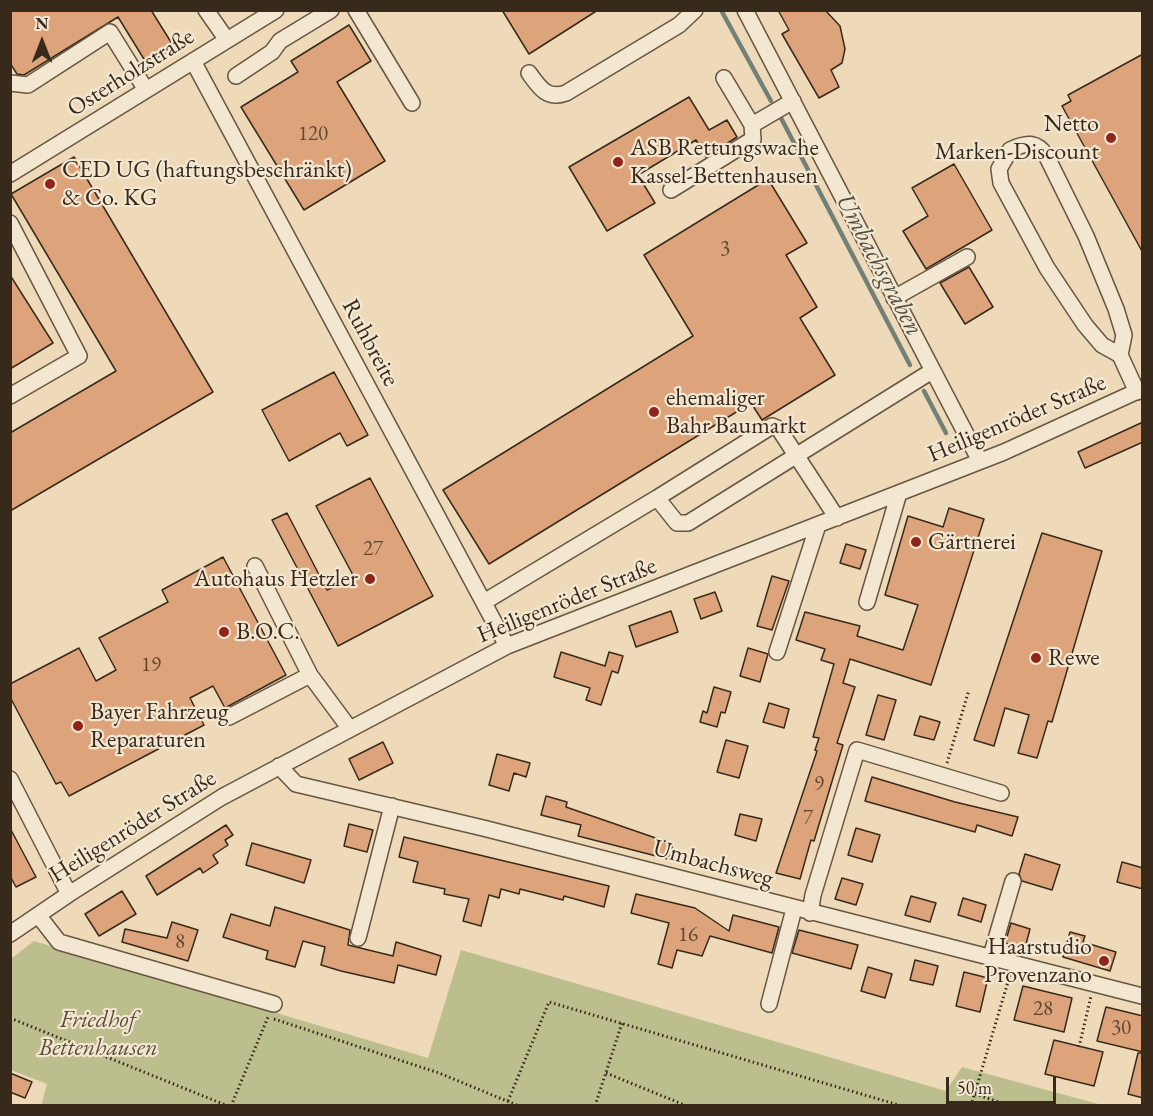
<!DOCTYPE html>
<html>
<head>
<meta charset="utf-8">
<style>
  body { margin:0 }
  #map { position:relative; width:1153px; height:1116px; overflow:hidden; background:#eedab9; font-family:"EB Garamond",serif }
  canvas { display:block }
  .frame { position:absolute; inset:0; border:12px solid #382a1b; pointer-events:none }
  .north { position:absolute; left:12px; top:12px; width:60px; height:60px; -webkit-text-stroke:4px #f4e7d2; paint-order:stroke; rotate:0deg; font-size:16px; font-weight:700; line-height:24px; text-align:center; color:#382a1b }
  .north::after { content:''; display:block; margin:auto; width:21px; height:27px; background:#382a1b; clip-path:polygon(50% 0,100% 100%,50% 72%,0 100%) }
  .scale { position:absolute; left:946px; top:1077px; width:110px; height:27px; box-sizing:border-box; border:3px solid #382a1b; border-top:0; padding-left:8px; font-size:18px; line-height:21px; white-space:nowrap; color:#382a1b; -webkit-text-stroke:4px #f4e7d2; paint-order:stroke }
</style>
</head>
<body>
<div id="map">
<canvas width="1153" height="1116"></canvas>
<div class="frame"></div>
<div class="north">N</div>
<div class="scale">50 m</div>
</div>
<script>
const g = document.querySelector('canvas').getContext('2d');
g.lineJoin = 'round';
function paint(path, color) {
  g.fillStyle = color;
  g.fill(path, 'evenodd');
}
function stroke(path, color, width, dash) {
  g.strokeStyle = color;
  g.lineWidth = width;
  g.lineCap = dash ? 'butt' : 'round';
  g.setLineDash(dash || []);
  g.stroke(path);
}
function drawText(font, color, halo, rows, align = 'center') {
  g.font = font + ' "EB Garamond",serif';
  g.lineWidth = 4.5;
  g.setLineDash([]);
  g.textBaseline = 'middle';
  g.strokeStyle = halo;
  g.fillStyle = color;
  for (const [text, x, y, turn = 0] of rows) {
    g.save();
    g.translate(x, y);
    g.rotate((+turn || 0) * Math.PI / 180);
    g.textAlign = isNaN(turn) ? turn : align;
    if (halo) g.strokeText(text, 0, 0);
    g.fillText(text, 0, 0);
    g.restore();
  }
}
paint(new Path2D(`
  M34,941L428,1058L461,950L946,1091L962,1067L1102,1105L41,1106L47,1084L11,1070V959Z`), '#bcbe8d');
stroke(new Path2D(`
  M721,10L771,101
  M781,118L910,365
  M924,391L946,433`), '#738077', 4.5);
const building = new Path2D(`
  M10,10H151L174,47L147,64L118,17L24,75L17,74L10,63Z
  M502,10H598L529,54Z
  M778,10H825L840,26L845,49L842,63L831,70L839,87L819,98L782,34L789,30Z
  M349,25L371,61L337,82L385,161L304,210L241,107L298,72L291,61Z
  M1143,54V253L1062,106L1071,101L1068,95Z
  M689,97L709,130L727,120L737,137L706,157L696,140L638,175L655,203L607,231L569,167Z
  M74,157L213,392L10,511V433L116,371L11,194Z
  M954,164L992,230L926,269L903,231L928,216L912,188Z
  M768,179L807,243L786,255L817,307L800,318L835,375L762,420L751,403L489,564L443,490L693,336L644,255Z
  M969,267L993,307L965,324L940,283Z
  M10,275L53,343L10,369Z
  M334,372L368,435L347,446L340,433L289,461L262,410Z
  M1143,422V442L1085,468L1078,452Z
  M370,478L433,596L338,646L272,520L287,513L327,590L354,577L316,506Z
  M949,508L984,519L931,685L850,659L843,683L855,687L837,743L843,745L814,841L811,840L800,879L776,873L817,751L815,750L819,738L813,737L834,664L821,660L825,649L796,640L805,612L860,626L857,636L903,650L918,605L885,595L908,516L943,527Z
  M1042,533L1102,551L1052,722L1048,721L1037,758L1018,753L1029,715L1005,708L994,746L974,740Z
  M846,544L866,550L860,569L840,563Z
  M223,557L286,675L225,708L213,686L190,698L204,725L69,796L61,782L56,784L10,697V684L79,648L96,681L116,670L99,638L168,602L162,590Z
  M772,576L789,581L772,630L757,626Z
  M715,592L722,611L701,619L694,599Z
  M671,611L678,632L636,647L629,626Z
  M748,648L768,654L760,682L740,676Z
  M561,652L605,666L609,652L623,656L618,673L612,671L601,705L586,700L590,688L554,677Z
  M714,687L731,692L725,713L721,712L717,727L700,722L703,711L707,713Z
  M878,695L896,700L884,740L866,735Z
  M769,703L789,709L784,728L763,722Z
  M920,716L940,722L934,740L914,735Z
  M726,740L748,746L739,778L717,772Z
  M383,742L393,763L359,780L349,759Z
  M497,754L530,763L526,777L514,773L509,791L489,785Z
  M872,777L955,802L1018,817L1012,836L977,825L975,832L865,801Z
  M546,796L567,802L566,807L673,844L668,859L578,836L581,825L541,815Z
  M740,814L762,819L756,841L735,835Z
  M349,824L373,830L367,852L344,846Z
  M226,825L233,835L225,840L228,845L213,855L218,863L203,873L200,868L157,895L146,876Z
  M10,828L36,877L16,887L10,876Z
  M856,828L880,835L872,862L848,855Z
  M404,837L609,886L604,907L564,896L563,900L520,889L519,894L501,889L499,898L489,895L481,926L463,921L469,899L444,894L445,889L413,882L418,862L399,857Z
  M252,843L311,860L304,883L246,865Z
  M1025,854L1060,865L1052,890L1022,881L1019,874Z
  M1122,862L1143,868V889L1117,882Z
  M842,878L863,884L856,905L835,899Z
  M122,891L136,914L99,936L85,914Z
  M636,894L695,908L729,931L733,915L779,927L772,953L710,936L702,956L677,950L672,968L658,964L669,923L631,913Z
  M911,896L936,903L930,922L905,915Z
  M963,898L986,905L981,922L958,915Z
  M275,907L350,930L348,945L393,956L396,942L441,956L436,975L398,965L394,983L341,971L321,965L325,947L303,941L295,967L266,959L268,951L223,937L231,914L270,926Z
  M172,922L198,930L188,961L122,942L125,929L167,938Z
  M1011,923L1030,929L1025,948L1005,943Z
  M799,930L858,945L851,969L792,953Z
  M1070,932L1085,936L1083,942L1116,952L1110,971L1063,957Z
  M915,960L938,966L933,985L910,980Z
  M868,967L892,974L885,998L861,991Z
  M964,972L988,978L980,1012L956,1006Z
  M1023,986L1072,998L1064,1032L1014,1020Z
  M1106,1007L1143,1016V1052L1097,1041Z
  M1054,1040L1103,1052L1094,1086L1045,1074Z
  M1138,1053H1143V1098L1128,1094Z
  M10,1073L32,1082L25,1098L10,1092Z`);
paint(building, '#dda47c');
stroke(building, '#382a1b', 1.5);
const minor = new Path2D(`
  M206,10L227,40
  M356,10L412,103
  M745,10L980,461
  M193,61L507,646
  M529,73C539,87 547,100 566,93L679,25L695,10
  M236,76L272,52L280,41L331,10
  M724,78L752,125L793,101
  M10,83L28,85L110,32L146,90
  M10,174L276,10
  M671,190L753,139L752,125
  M10,223L79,356L10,396
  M894,298L967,257
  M1120,355L1124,335L1116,309L1086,236L1047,157C1037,141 1026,142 1010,150L999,169L1001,183L1047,268L1085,325L1102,345L1120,355L1137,392
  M657,498L772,426L779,429L837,518
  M255,566L310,675L350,729
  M484,602L657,498L677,523H688L932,371
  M867,602L899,493
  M777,652L818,525
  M229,717L310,675
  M279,766L296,784L483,828L1142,996
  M10,779L69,894
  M810,913L813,895L857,750L1001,793
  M38,915L59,942L274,1004
  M10,934L69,894L222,797L507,646L1004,452L1142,389
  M358,938L392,806
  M991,956L1013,881
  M769,1004L794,909`);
stroke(minor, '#665642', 18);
stroke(new Path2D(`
  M947,763L969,690
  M10,1018L228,1106
  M274,1019L439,1073L519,1106
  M1079,1047L1091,996
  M606,1073L687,1106
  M975,1094L1011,1106
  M508,1101L549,1002L902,1106
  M231,1106L268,1017
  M595,1106L622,1023
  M971,1106L1010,975`), '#382a1b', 3, [1.5, 3]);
stroke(minor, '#f4e7d2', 15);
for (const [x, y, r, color] of [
  [1111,138,6,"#8f2418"],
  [618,162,6,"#8f2418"],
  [50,184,6,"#8f2418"],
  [654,412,6,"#8f2418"],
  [916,542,6,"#8f2418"],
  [370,579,6,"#8f2418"],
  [224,632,6,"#8f2418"],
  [1036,658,6,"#8f2418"],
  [78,726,6,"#8f2418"],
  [1104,961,6,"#8f2418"]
]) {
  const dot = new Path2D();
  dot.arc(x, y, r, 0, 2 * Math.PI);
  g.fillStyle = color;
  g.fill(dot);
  stroke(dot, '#f4e7d2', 2);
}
drawText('21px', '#614833', null, [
  ["120",313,134],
  ["3",725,249],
  ["27",373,549],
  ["19",151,665],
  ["9",819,784],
  ["7",808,818],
  ["16",688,935],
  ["8",180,942],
  ["28",1043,1009],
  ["30",1121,1028]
]);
drawText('24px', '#382a1b', '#f4e7d2', [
  ["Osterholzstraße",131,73,-32],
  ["Ruhbreite",370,343,62],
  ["Heiligenröder Straße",1017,419,-23],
  ["Heiligenröder Straße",567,601,-22],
  ["Heiligenröder Straße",133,827,-32],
  ["Umbachsweg",713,864,15]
]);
drawText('24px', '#382a1b', '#f4e7d2', [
  ["Netto",1099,124,"right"],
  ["Marken-Discount",1099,152,"right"],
  ["ASB Rettungswache",630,148],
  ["Kassel-Bettenhausen",630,176],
  ["CED UG (haftungsbeschränkt)",62,170],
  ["& Co. KG",62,198],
  ["ehemaliger",666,398],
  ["Bahr Baumarkt",666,426],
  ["Gärtnerei",928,542],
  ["Autohaus Hetzler",358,579,"right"],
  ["B.O.C.",236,632],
  ["Rewe",1048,658],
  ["Bayer Fahrzeug",90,712],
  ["Reparaturen",90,740],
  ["Haarstudio",1092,947,"right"],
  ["Provenzano",1092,975,"right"]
], 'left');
drawText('italic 24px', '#594f38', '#f4e7d2', [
  ["Friedhof",98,1020],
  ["Bettenhausen",98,1048]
]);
drawText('italic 26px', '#504e41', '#f4e7d2', [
  ["Umbachsgraben",879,265,62]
]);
</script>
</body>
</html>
